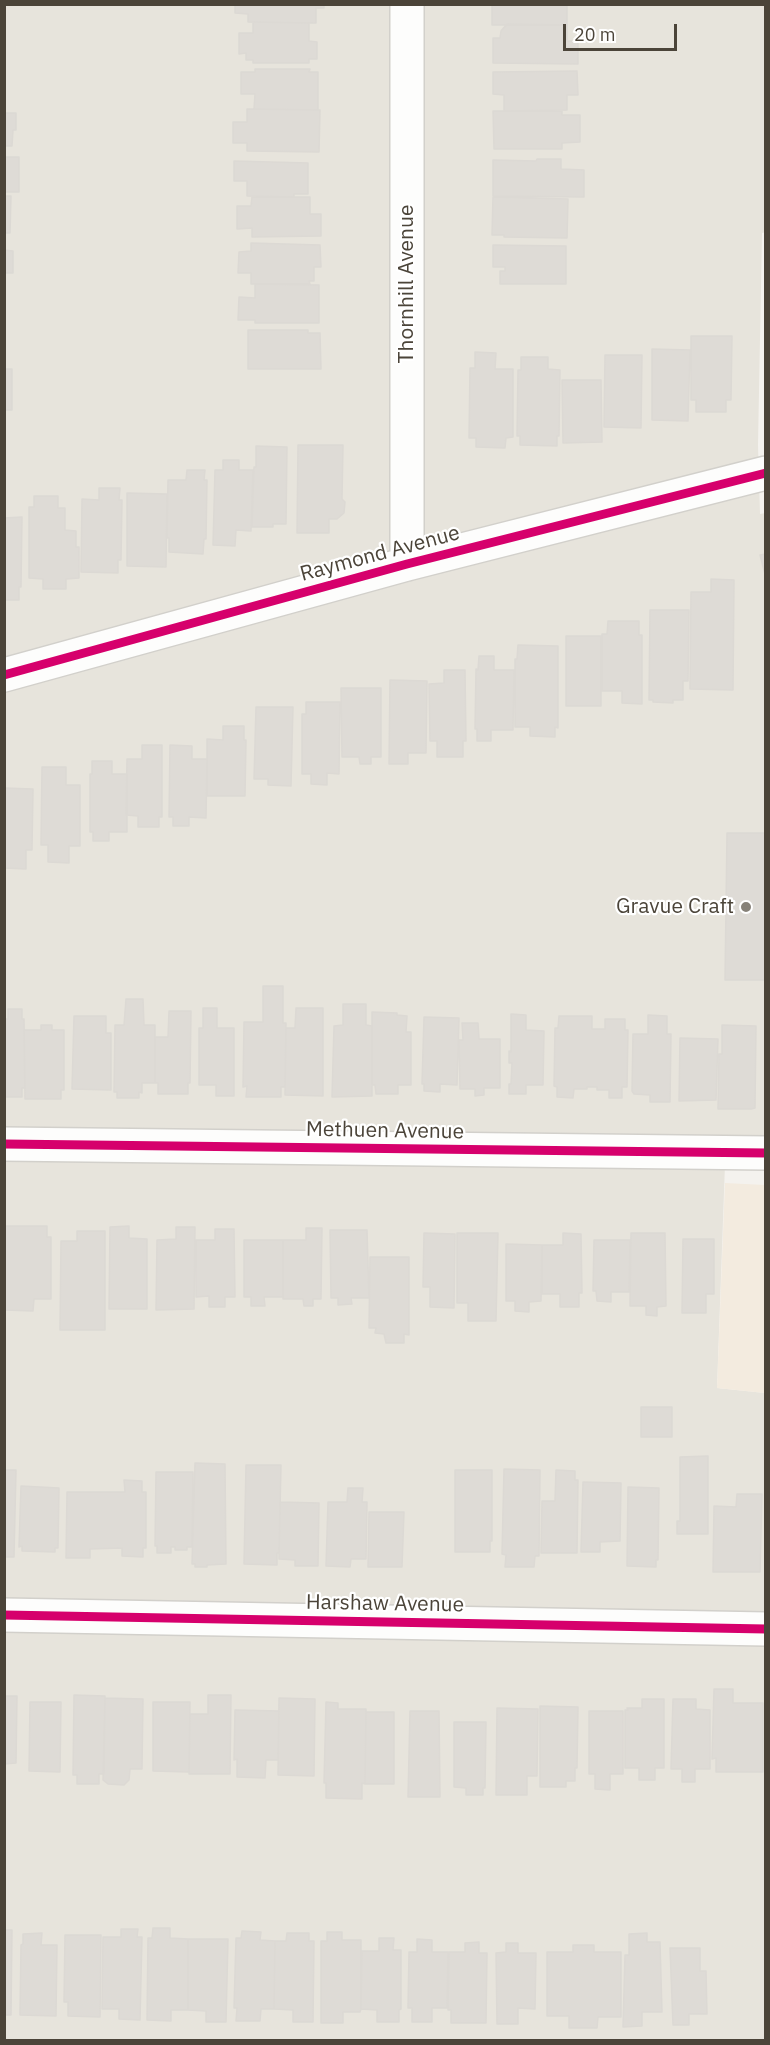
<!DOCTYPE html>
<html>
<head>
<meta charset="utf-8">
<style>
  body { margin:0 }
  #map { position:relative; width:770px; height:2045px; overflow:hidden; background:#f4f2ee; font-family:"IBM Plex Sans",sans-serif }
  canvas { display:block }
  .frame { position:absolute; inset:0; border:6px solid #4b4439; pointer-events:none }
  .scale { position:absolute; left:563px; top:24px; width:114px; height:27px; box-sizing:border-box; border:3px solid #4b4439; border-top:0; padding-left:8px; font-size:18px; line-height:21px; white-space:nowrap; color:#4b4439; -webkit-text-stroke:4px #fff; paint-order:stroke }
</style>
</head>
<body>
<div id="map">
<canvas width="770" height="2045"></canvas>
<div class="frame"></div>
<div class="scale">20 m</div>
</div>
<script>
const g = document.querySelector('canvas').getContext('2d');
g.lineJoin = 'round';
function paint(path, color) {
  g.fillStyle = color;
  g.fill(path, 'evenodd');
}
function stroke(path, color, width, dash) {
  g.strokeStyle = color;
  g.lineWidth = width;
  g.lineCap = dash ? 'butt' : 'round';
  g.setLineDash(dash || []);
  g.stroke(path);
}
function drawText(font, color, halo, rows, align = 'center') {
  g.font = font + ' "IBM Plex Sans",sans-serif';
  g.lineWidth = 4.5;
  g.setLineDash([]);
  g.textBaseline = 'middle';
  g.strokeStyle = halo;
  g.fillStyle = color;
  for (const [text, x, y, turn = 0] of rows) {
    g.save();
    g.translate(x, y);
    g.rotate((+turn || 0) * Math.PI / 180);
    g.textAlign = isNaN(turn) ? turn : align;
    if (halo) g.strokeText(text, 0, 0);
    g.fillText(text, 0, 0);
    g.restore();
  }
}
paint(new Path2D(`
  M5,5H765L766,232L762,233L758,445L760,514L766,513V1136H726L717,1388L765,1393V2040H5Z`), '#e7e4dc');
paint(new Path2D(`
  M725,1183L765,1185V1393L717,1388Z`), '#f3ebdf');
const building = new Path2D(`
  M235,4H324V8H316V23L248,22V14L235,13Z
  M492,4H567V25H492Z
  M253,22L309,23V41L317,42V59H309V63H253V60H246V53L239,54V33H253Z
  M507,24L567,25V41H578V64L493,63V38H500L501,31Z
  M255,69H310L309,72H318V110L254,109L255,94H241V72H255Z
  M577,71L578,95H567V110L504,111V95L493,94V72Z
  M247,109L320,110L319,152L247,151V143H233V122H247Z
  M493,111H562V115H580V142L562,143V149H494Z
  M4,113H16V130H13L12,146H4Z
  M4,157H19V192H4Z
  M537,159H561V169L584,170V197L493,196V160L536,161Z
  M234,161L308,163V194H294V197L247,196V181H234Z
  M4,196H11L10,233H4Z
  M252,197H310V214H321V236L252,237V228L237,229V206H251Z
  M493,197L568,199L567,238L504,237V235H492Z
  M251,243L320,245L321,267H314V281H309L310,284H251V273H238L239,252L251,251Z
  M493,245L566,246V284H500V271H505V267H493Z
  M4,250L13,251V273H4Z
  M255,284L319,285V323H255V320H238L239,297L255,298Z
  M248,330H308V333H320L321,369H248Z
  M691,336H732L731,400H726V412H696V400H691Z
  M652,349L690,350L688,421L652,420Z
  M475,352L496,353L495,369H513V437L506,438L505,448L476,447V438H469L470,368H475Z
  M605,355H642L641,428L604,427Z
  M521,357H548V369L560,370L559,436H557V446L520,445V436H517L518,370H521Z
  M4,369H12V410H4Z
  M562,380H601L602,442L563,443Z
  M298,445H343L342,499L345,502L344,513L337,519H329V533H297Z
  M256,446L287,447L286,524H273V527H252L254,467H256Z
  M223,460H239V470H253L251,531L236,530L235,546L213,545L215,470H223Z
  M187,470H205L204,480H207L206,539H204L203,554L169,552V538H167L168,480H186Z
  M99,488H120L119,500H122L121,560H118V573L81,572L82,499L99,500Z
  M127,493L167,494L166,567L127,566Z
  M34,496H58V508H65V530L76,531V547H79V578L66,579V589H43V579L29,578V507H34Z
  M22,517L21,587H19V600H4V518Z
  M766,554V578L760,555Z
  M711,579L734,580L733,690L690,689L691,592H711Z
  M650,610H689L688,681H683V700H673V703L653,702V700H649Z
  M608,621H639V635H642V704L622,703V691H602V634H607Z
  M566,636H601V706H566Z
  M518,645L558,646V728L555,727V737L530,736V727H515V659H517Z
  M479,656H494V670H514L513,730H491V741H477V729H475L476,669L478,670Z
  M444,670H465L466,741H463V757H437V741H430L429,684L444,683Z
  M390,680L427,681L426,753H408V764H389Z
  M341,688H381V757H371V764H360L359,757H342Z
  M306,702H340L339,774L327,773V785L311,784V774H302V714H306Z
  M256,707H293L291,786L268,785V779H254Z
  M223,726H244V740H246L245,796H207V739L223,740Z
  M142,745H162V817H159V827H138V816L126,815L127,759H142Z
  M170,745L192,746V759H207L206,818L189,817V826H173V817H169Z
  M92,761H112V774H127V832H109V841H93V832H90V774H92Z
  M42,767H66V785H80V846H69V863L48,862V845H41Z
  M4,788L33,789L32,850H26V869L4,868Z
  M727,833H766V980H725Z
  M263,986H283V1023H286L285,1087H281V1097H246L247,1086L243,1087L244,1022H263Z
  M126,999H143L144,1025H155V1083H142V1093L139,1092V1098H117V1092H114L115,1025H124Z
  M343,1004H366V1025L372,1026V1096L332,1097L334,1026L343,1025Z
  M203,1008H217V1028H234V1096H216V1085H199V1028H203Z
  M296,1008H323V1096L285,1095L286,1028H295Z
  M8,1009H22V1019H24L25,1088H22V1097H4V1019H8Z
  M169,1011H191L190,1083H188V1094H158V1083H155V1037H168Z
  M372,1012L397,1013V1015L407,1016L406,1032H411V1085H398V1094H376L375,1085H372Z
  M511,1014L526,1015V1030L544,1031L543,1085H526V1094H509V1084H511L512,1063H509V1051L511,1052Z
  M648,1015L667,1016V1034H671L670,1102H650V1095L634,1094L632,1091L633,1034H648Z
  M74,1016H106V1033H111V1090L72,1089Z
  M559,1016H592V1029H605V1019H625V1030H628L627,1087H622V1098H609V1090H597V1087H587V1089H574L573,1098L557,1097V1087L554,1086L555,1028H558Z
  M424,1017L459,1018L457,1085L440,1084V1092L424,1091V1084H422Z
  M462,1023H478L479,1039H500V1088H484V1095L475,1096V1089H460L459,1040H463Z
  M41,1025H52V1030H64V1090H61V1099H25L24,1030H41Z
  M722,1025L756,1026L755,1108L751,1109H718L719,1054H722Z
  M680,1038L718,1039L716,1100L679,1101Z
  M4,1226H47V1237H51V1299H34L33,1311L5,1310Z
  M129,1226V1238L147,1239V1309H109L110,1227Z
  M176,1227H195L194,1309L156,1310L157,1240L176,1239Z
  M306,1228H322L321,1299H313V1306H304L303,1299H283V1240H306Z
  M215,1229H234L235,1297H225V1307H209V1296L196,1297V1240H215Z
  M330,1230H367L369,1298H351L352,1304L338,1305V1298H331Z
  M77,1231H105V1330H60L61,1241H77Z
  M424,1233L455,1234L454,1308L430,1307V1287H423Z
  M457,1233H498L496,1321H468V1303H457Z
  M563,1233L581,1234L582,1293H579V1307H560V1294H542V1245H563Z
  M631,1233H665L666,1306L657,1307V1316L646,1315V1306H630Z
  M683,1239H714V1294H706V1313H682Z
  M244,1240H283V1297H264L265,1306H251V1297H244Z
  M594,1240H630L629,1292H611V1302L597,1301L596,1291H593Z
  M506,1244L542,1245L541,1301L529,1302V1312L515,1311V1301H506Z
  M370,1257H409V1335L404,1334V1343H386L384,1334L375,1333L376,1328H369Z
  M641,1407H672V1437H641Z
  M708,1456V1534H677V1521H680V1457Z
  M195,1463L225,1464L226,1564L207,1565V1567H195V1564H192Z
  M246,1465H281L279,1553H277V1565L244,1564Z
  M504,1469L540,1470L539,1556H535L534,1567H505L506,1555L502,1554Z
  M4,1470H16L14,1557H4Z
  M455,1470H492V1541H490V1552H455Z
  M556,1470L575,1471V1480H578L577,1553H541L542,1501H555Z
  M156,1472H193L192,1547H187V1550H175V1547H171V1553H157V1546H155Z
  M124,1480L142,1481V1492H146V1548H143V1557L122,1556V1548L90,1549V1558H66L67,1492H125Z
  M583,1482L621,1483L620,1541L600,1542V1552H581Z
  M21,1486L59,1488L58,1548H55V1552L22,1551V1546L19,1547Z
  M628,1487L659,1488L658,1560H656V1567L627,1566Z
  M348,1488H363L362,1502H367L366,1559H351L350,1567L326,1566L328,1502H347Z
  M737,1494H762L760,1572H713L714,1506L736,1507Z
  M280,1502L319,1503L318,1566H295V1560L279,1559Z
  M369,1512H404L402,1567H368Z
  M714,1689H733V1703H763V1772H716V1758L712,1759Z
  M74,1695L105,1696L104,1774H99V1784H77V1775H73Z
  M208,1695H231L230,1774H189L190,1714H208Z
  M4,1696H17L16,1763L4,1764Z
  M105,1698L143,1699L142,1769H130L129,1780L124,1785L108,1784L103,1780Z
  M279,1698L315,1699L314,1776L278,1775Z
  M642,1699H664V1768H655V1780H639V1768H625V1710H628L627,1708H642Z
  M673,1699H696V1709L710,1710V1769H695V1782H682V1769H671Z
  M30,1702H61L60,1772L29,1771Z
  M153,1702H190L189,1772L153,1771Z
  M326,1702L338,1703V1709H366L365,1784L362,1783V1799L326,1798V1783H324Z
  M540,1706L578,1707L577,1768H575V1781H566V1787H540Z
  M497,1708L538,1709L537,1776H527V1795H496Z
  M235,1710L279,1711L278,1760H266L265,1778L237,1777V1759L234,1760Z
  M410,1711H439L440,1797H408Z
  M589,1711H623V1774H610V1790L595,1789V1774H589Z
  M366,1712H394V1784H365Z
  M454,1722H486L485,1788H483V1795H466V1788L454,1787Z
  M153,1928H170V1938L188,1939V2010H171V2021L147,2020L148,1938H152Z
  M121,1929H138L137,1937H142L140,2020L119,2019V2009H102L103,1937H121Z
  M4,1930H12L11,2015H4Z
  M242,1931L261,1932L260,1940L275,1941L274,2009H261L260,2021H236L237,2008H234L236,1938H241Z
  M327,1932H342V1940H361V2009L360,2012H343V2023H321V1941H327Z
  M42,1933L41,1945H57L56,2016L20,2015L21,1945L23,1944V1934Z
  M287,1933H309V1941H314L313,2022H293V2010L274,2009L275,1941H286Z
  M647,1933V1942H660L662,2012H642V2026L623,2027L625,1955H629V1934Z
  M65,1935H101L100,2017L68,2016V2002H64Z
  M379,1938H394L393,1950H401V2009L399,2010V2022H377V2010L361,2009L362,1951H379Z
  M188,1939H228L226,2022H206V2011L188,2010Z
  M417,1939L432,1940V1952H448L447,2008H432V2022H412V2008H408L409,1952H417Z
  M479,1942V1953H487L486,2023H451V2010H448L449,1952H465V1943Z
  M506,1943H518V1953H536L535,2009L518,2008V2024H497L496,1953L506,1952Z
  M573,1945H594V1952H621V2017H598L597,2028H569V2016H547V1952H573Z
  M670,1948H700V1971H706L707,2014H689V2025H673Z`);
paint(building, '#dedbd6');
stroke(building, '#dcd9d4', 1.5);
const minor = new Path2D(`
  M407,4V564
  M4,675L407,564L766,473
  M4,1144L766,1153
  M4,1615L766,1629`);
stroke(minor, '#d2d0cb', 36);
stroke(minor, '#fdfdfc', 33);
stroke(new Path2D(`
  M4,675L407,564L766,473
  M4,1144L766,1153
  M4,1615L766,1629`), '#d6006c', 9);
for (const [x, y, r, color] of [
  [746,907,6,"#868178"]
]) {
  const dot = new Path2D();
  dot.arc(x, y, r, 0, 2 * Math.PI);
  g.fillStyle = color;
  g.fill(dot);
  stroke(dot, '#fff', 2);
}
drawText('21px', '#4b4439', '#fff', [
  ["Thornhill Avenue",407,284,-90],
  ["Raymond Avenue",380,554,-15],
  ["Methuen Avenue",385,1131,1],
  ["Harshaw Avenue",385,1604,1]
]);
drawText('21px', '#4b4439', '#fff', [
  ["Gravue Craft",734,907]
], 'right');
</script>
</body>
</html>
